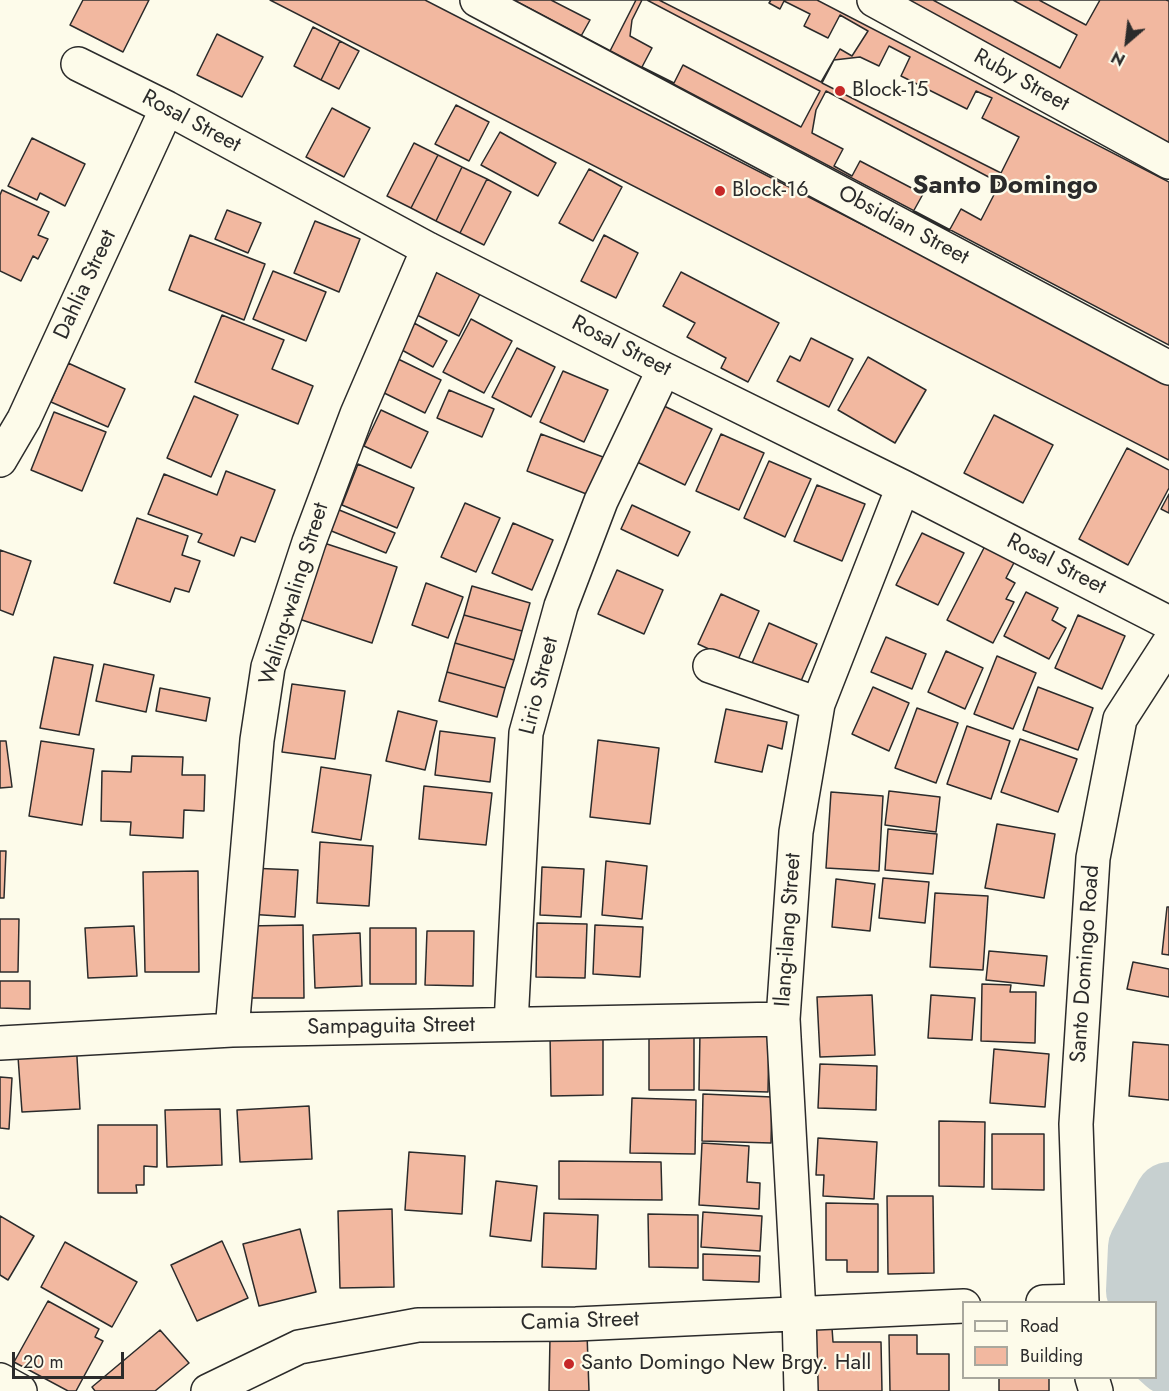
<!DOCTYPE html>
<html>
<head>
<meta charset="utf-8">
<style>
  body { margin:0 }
  #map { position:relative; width:1169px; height:1391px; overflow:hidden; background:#fdfbea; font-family:Jost,sans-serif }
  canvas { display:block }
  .legend { position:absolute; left:962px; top:1301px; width:195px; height:78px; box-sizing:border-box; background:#fdfbea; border:2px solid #a9a89e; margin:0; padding:8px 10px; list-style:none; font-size:18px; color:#2b2b2b }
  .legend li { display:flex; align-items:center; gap:12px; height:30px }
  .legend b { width:30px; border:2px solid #a9a89e }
  .north { position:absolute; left:1097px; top:12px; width:60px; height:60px; -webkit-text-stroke:4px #fdfbea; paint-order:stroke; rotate:208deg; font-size:16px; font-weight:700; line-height:24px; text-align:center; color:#2b2b2b }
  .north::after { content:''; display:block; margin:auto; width:21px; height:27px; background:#2b2b2b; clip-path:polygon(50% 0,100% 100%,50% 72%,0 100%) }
  .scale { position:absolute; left:12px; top:1352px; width:112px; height:27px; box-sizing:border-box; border:3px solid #2b2b2b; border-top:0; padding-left:8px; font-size:18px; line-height:21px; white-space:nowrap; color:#2b2b2b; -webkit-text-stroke:4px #fdfbea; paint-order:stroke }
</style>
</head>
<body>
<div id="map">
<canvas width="1169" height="1391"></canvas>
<ul class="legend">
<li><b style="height:8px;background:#fdfbea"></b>Road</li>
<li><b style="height:16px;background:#f2b8a0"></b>Building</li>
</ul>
<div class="north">N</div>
<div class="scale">20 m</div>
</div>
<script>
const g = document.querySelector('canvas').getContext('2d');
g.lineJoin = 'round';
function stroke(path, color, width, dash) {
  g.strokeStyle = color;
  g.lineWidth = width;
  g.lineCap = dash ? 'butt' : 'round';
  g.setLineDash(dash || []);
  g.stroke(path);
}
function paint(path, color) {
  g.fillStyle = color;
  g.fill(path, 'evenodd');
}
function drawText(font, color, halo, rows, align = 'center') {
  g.font = font + ' Jost,sans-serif';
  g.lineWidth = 4.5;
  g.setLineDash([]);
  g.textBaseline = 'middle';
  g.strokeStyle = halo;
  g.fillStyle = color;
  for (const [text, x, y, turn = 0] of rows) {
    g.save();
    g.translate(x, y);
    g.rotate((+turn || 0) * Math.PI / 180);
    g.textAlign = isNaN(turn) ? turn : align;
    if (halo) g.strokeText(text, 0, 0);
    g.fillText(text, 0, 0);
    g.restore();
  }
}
stroke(new Path2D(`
  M1144,1302L1140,1291L1142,1247L1169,1196
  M1156,1340L1159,1352L1169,1361`), '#c7d0d0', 68);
const building = new Path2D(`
  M83,0H149L123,52L70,25Z
  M270,0H425L1169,382V460Z
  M514,0H817L1169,182V345Z
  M551,0H636L609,53L580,38L590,20Z
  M642,0H647L820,91L801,127L683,65L674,83L642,67L652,48L630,36L632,20Z
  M659,0H771L769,3L780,9L784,1L810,14L804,26L828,38L840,15L868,31L852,56L840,49L821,82Z
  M891,0H1166L1169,1V143Z
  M933,0H1013L1077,35L1060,68Z
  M1039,0H1100L1086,25Z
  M313,27L340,41L321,80L294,66Z
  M217,34L263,57L242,97L197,75Z
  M340,41L359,51L339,89L321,80Z
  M889,46L910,57L901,76L967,109L976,91L992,98L982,118L1019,137L1001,173L822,83L834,60L860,57L879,66Z
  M826,91L1000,183L981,220L961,209L949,231L913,212L923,194L860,161L852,176L834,166L843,149L812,133L816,110Z
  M456,105L489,122L469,161L435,144Z
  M332,108L370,128L344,177L306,157Z
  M500,132L556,163L538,196L481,165Z
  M32,138L85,164L65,206L40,193L37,200L8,186Z
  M414,143L438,155L411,208L387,196Z
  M438,155L462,167L436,221L411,208Z
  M462,167L487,179L460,233L436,221Z
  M589,169L622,187L593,241L559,223Z
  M487,179L511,192L484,245L460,233Z
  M2,190L49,212L38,235L48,239L38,259L33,256L21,281L0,271V195Z
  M227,210L261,223L248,253L215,239Z
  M315,221L360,239L339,292L294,273Z
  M190,235L265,264L244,320L169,290Z
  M604,235L638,253L616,298L581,281Z
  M273,271L326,292L306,341L253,319Z
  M436,272L480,294L459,336L415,314Z
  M681,272L779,323L748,382L721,368L726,358L687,337L695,323L663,306Z
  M222,315L284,340L272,369L313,386L298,424L195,382Z
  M471,319L512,341L484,393L443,372Z
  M414,323L447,341L433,367L400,349Z
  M811,338L853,359L829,407L777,381L790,356L800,361Z
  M517,348L555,367L531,417L492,397Z
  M392,356L441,380L425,413L376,389Z
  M868,357L926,390L895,443L838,410Z
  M68,363L125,389L108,427L51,402Z
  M563,371L608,390L584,442L540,422Z
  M449,390L494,409L482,437L437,418Z
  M194,396L238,415L211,477L167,458Z
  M664,406L712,429L685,485L637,462Z
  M381,410L428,432L411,468L364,446Z
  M54,412L106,432L82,491L31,470Z
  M994,415L1053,445L1023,503L964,473Z
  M541,434L603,457L589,495L527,471Z
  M721,434L764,453L739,510L696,491Z
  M1127,448L1169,470V488L1128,565L1079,539Z
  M769,461L811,479L785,537L744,518Z
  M358,464L414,488L397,528L342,505Z
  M226,471L275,490L255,542L241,537L234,556L198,542L202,534L148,514L164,474L217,495Z
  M817,485L865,504L842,561L794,541Z
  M1169,494V513L1161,509Z
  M465,503L500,518L476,572L441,557Z
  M632,505L690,532L678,556L621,529Z
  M332,507L395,533L386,553L324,528Z
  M137,518L188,536L182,555L200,561L189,592L175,588L170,602L114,583Z
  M513,523L553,540L532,590L492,573Z
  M922,533L964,553L938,605L896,585Z
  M987,542L1017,557L1006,578L1015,583L1006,599L1014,602L993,643L947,620Z
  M324,543L397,567L372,643L299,619Z
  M0,550L31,561L13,615L0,610Z
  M617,570L663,590L644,634L598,614Z
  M426,583L463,597L448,638L412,625Z
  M472,586L530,603L522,631L464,615Z
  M1026,592L1058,608L1052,620L1066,628L1049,659L1004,636Z
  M721,594L759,611L737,662L698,644Z
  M464,615L522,631L514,660L455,643Z
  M1078,615L1125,636L1102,689L1055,668Z
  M769,623L817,644L798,688L750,668Z
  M886,637L926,654L912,689L871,672Z
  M455,643L514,660L505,688L447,672Z
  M946,651L983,668L965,709L928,692Z
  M997,656L1036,673L1013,729L974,714Z
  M54,657L93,665L79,735L40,728Z
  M104,664L154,675L146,712L96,701Z
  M447,672L505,688L497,717L439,701Z
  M292,684L345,691L335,759L282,752Z
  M873,687L909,703L889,751L852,734Z
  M1038,687L1093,708L1078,750L1023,730Z
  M160,688L210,698L206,721L156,711Z
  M917,708L958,723L936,783L895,768Z
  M726,709L787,722L782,749L768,745L762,772L715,762Z
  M398,711L437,721L425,770L386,761Z
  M967,726L1010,741L991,799L947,784Z
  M440,731L495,738L490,782L435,775Z
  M1020,739L1077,759L1058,812L1001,792Z
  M598,740L659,748L650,824L590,817Z
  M0,741H6L12,787L0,788Z
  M41,741L94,749L82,825L29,816Z
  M132,756L183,757L182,775H205L204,811L184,810L183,838L130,835L131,822L101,821L102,771L131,772Z
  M321,767L371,775L361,840L312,832Z
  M424,786L492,793L486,845L419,839Z
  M889,791L940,797L936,832L885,825Z
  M831,792L883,796L879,871L826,868Z
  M997,824L1055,834L1044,898L985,888Z
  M888,829L937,834L933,874L885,870Z
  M320,842L373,846L369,906L317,903Z
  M0,851H6L4,898H0Z
  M606,861L647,866L642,919L602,915Z
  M542,867L584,869L581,917L540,915Z
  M249,868L298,870L295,917L247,914Z
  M198,871L199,972H145L143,872Z
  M883,878L929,882L925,923L879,918Z
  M836,879L875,884L870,931L832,927Z
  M935,893L988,896L983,970L930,967Z
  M1167,907H1169V955L1162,954Z
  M0,919H19L18,972H0Z
  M537,923L587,924L585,978L536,977Z
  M303,925L304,998H249L248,926Z
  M595,925L643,927L640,977L593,974Z
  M134,926L137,976L88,978L85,928Z
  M370,928H416V984H370Z
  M427,931H474L473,986L425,985Z
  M360,933L362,986L315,988L313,935Z
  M989,951L1047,956L1044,986L986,980Z
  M1133,962L1169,969V997L1127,989Z
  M0,981H30V1009L0,1008Z
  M982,984L1011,985L1010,992H1036L1035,1043L981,1041Z
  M872,995L875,1055L820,1057L817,997Z
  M931,995L975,998L972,1040L928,1038Z
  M700,1032L769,1035L768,1092L699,1090Z
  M550,1034H603V1095L551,1096Z
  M649,1034L694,1035V1090H649Z
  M76,1040L80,1109L22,1112L17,1043Z
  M1133,1042L1169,1045V1100L1129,1096Z
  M994,1049L1049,1054L1045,1107L990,1103Z
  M820,1064L877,1066L876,1110L818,1108Z
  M0,1077L12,1078L9,1129L0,1128Z
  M703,1094L772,1097L771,1143L702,1141Z
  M632,1098L696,1100L695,1154L630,1153Z
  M309,1106L312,1159L240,1162L237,1110Z
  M220,1109L222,1165L167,1167L165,1110Z
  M939,1121L985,1122L984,1187L939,1186Z
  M98,1125H157V1167L144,1166V1185H136L137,1193H98Z
  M992,1134H1044V1190L992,1189Z
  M818,1138L877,1142L874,1199L823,1196L824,1175H816Z
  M702,1143L749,1146L747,1182L760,1183L759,1209L699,1205Z
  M409,1152L465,1156L462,1214L405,1210Z
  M559,1161L661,1162L662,1200L559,1199Z
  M496,1181L537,1186L531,1241L490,1236Z
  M887,1196H933L934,1273L888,1274Z
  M826,1203L878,1204V1272H847V1260H826Z
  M392,1209L394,1287L340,1288L338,1211Z
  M703,1212L762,1216L760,1251L701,1247Z
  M544,1213L598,1215L596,1269L542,1267Z
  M648,1214L698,1215V1268L649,1267Z
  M0,1216L34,1236L8,1280L0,1275Z
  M300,1229L316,1292L259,1306L243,1244Z
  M222,1241L248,1298L197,1321L171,1265Z
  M65,1242L137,1282L112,1327L41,1287Z
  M703,1254L760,1256L759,1282L703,1280Z
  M48,1301L99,1329L95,1337L103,1341L76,1391H68L14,1362Z
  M815,1328H832L833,1342H881L882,1391H816Z
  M160,1330L189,1363L155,1391H95L92,1387Z
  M587,1333L589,1391H549L550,1337Z
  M889,1335H917V1354H949V1391H890Z
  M999,1378H1049V1391H999Z`);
paint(building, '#f2b8a0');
stroke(building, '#2b2b2b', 1.5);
const minor = new Path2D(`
  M477,0L1169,368
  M874,0L1169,162
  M78,64L167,108L428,249L664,369L903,487L1169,623
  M0,460L24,419L167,108
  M710,666L818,704
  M511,1024L526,733L561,606L601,501L664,369
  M232,1030L257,740L268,667L309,542L357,414L428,249
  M0,1043L232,1030L783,1019
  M1043,1302L1082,1301
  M1082,1302L1076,1124L1093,858L1120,719L1169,643
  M1092,1378L1096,1391
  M0,1380L20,1391
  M208,1391L299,1347L418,1325L576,1324L964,1306
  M801,1391L799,1313L783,1019L796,832L818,704L903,487`);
stroke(minor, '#2b2b2b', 36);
stroke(minor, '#fdfbea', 33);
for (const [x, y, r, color] of [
  [840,91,6,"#c62828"],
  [720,191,6,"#c62828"],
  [569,1364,6,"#c62828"]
]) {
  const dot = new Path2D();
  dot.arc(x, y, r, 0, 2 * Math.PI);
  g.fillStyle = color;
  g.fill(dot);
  stroke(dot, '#fdfbea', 2);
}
drawText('22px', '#2b2b2b', '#fdfbea', [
  ["Ruby Street",1021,81,29],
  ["Rosal Street",191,122,28],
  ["Obsidian Street",903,226,28],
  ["Dahlia Street",86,285,-65],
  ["Rosal Street",621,347,27],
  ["Rosal Street",1056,565,27],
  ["Waling-waling Street",295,594,-73],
  ["Lirio Street",540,686,-76],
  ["Ilang-ilang Street",789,930,-86],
  ["Santo Domingo Road",1086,964,-86],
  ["Sampaguita Street",391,1027,-1],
  ["Camia Street",580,1322,-2]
]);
drawText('22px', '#2b2b2b', '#fdfbea', [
  ["Block-15",852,91],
  ["Block-16",732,191],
  ["Santo Domingo New Brgy. Hall",581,1364]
], 'left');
drawText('bold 26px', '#2b2b2b', '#fdfbea', [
  ["Santo Domingo",1005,187]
]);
</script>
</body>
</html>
